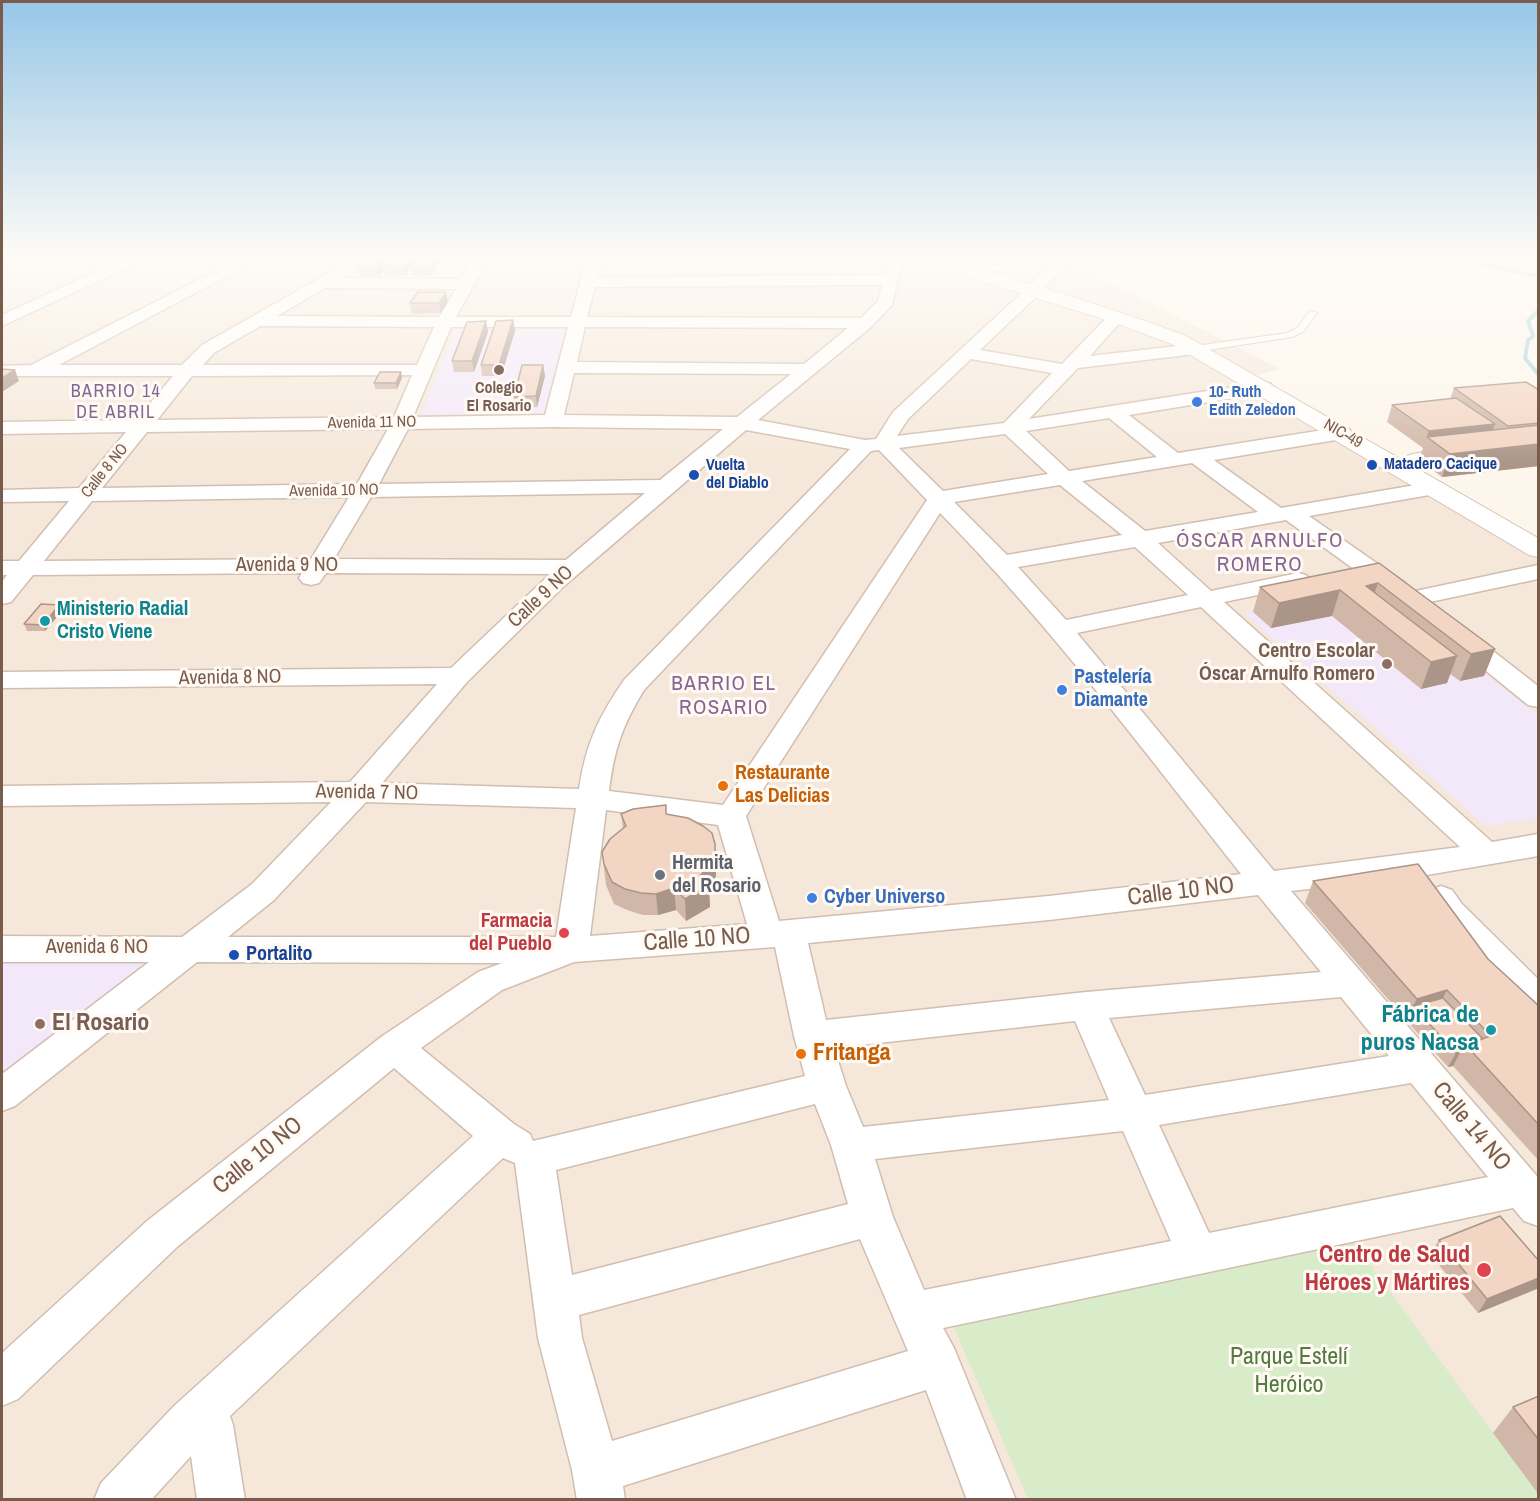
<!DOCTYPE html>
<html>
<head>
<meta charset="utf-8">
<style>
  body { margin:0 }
  #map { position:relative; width:1540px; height:1501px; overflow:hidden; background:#fdf6ec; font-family:"Archivo Narrow",sans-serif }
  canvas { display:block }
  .frame { position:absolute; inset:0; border:3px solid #7a5c4d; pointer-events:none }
</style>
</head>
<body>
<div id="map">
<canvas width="1540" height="1501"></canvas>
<div class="frame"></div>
</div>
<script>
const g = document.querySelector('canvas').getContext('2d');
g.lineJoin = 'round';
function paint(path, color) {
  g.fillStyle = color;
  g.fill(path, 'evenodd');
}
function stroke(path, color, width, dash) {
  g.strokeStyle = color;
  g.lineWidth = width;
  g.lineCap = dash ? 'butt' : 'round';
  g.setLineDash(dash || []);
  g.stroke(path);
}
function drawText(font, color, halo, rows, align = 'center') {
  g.font = font + ' "Archivo Narrow",sans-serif';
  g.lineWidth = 6;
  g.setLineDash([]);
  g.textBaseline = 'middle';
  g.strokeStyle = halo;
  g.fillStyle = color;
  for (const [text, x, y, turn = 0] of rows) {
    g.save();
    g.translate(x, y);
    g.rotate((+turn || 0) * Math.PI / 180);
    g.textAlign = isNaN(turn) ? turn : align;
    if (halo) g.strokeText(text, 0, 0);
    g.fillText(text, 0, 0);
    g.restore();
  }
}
paint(new Path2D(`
  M2,257H1078L1072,263L1280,369L1257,375L1538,538V1499L2,1500Z`), '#f5e8da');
paint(new Path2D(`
  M380,257H476L461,282L334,283Z
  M570,325L550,413L421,415L456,327Z
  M1372,587L1538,715V818L1486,826L1244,613Z
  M159,956L2,1089V959Z`), '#f3e8fa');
paint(new Path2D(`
  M1343,1228L1538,1494V1499H1028L949,1316Z`), '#d8ecc9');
stroke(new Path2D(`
  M1466,257L1486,265L1538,276
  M1538,311L1528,321L1533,336L1528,340L1525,358L1538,374`), '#a5d3da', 4);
const lane = new Path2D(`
  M1029,257H1037L1022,268L972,274L968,272C987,261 1008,270 1029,257Z
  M1310,311L1317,313L1303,332L1292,337L1195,352L1191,349L1195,346L1287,333L1297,328Z
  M1437,450L1440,451V455L1417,459L1393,467L1388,464L1412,454Z`);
const street = new Path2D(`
  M127,257H147L144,260L2,326V315Z
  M244,257H263L59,365H182L202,345L357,257H375L341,278L461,279L475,257H489L456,317H571L587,257H602L597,277L884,275L889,257H903L892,305L871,327L758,420L865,440L876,439L893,412L1026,289L1057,257H1072L1038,295L980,350L1062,364L1111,313L1117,312L1125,317L1090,356L1195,344L1201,345L1204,349L1201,353L1195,354L1078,368L1029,419L1264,382L1271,384L1273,388L1271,392L1129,415L1178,453L1342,427L1349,429L1352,433L1349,437L1342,439L1214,460L1281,508L1433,482L1441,483L1444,488L1441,493L1309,516L1405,583L1408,588L1405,593L1396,595L1387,593L1286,520L1158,543L1211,591L1298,573L1306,575L1310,580L1306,585L1224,602L1492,842L1538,834V856L1421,876L1291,891L1536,1175L1538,1179V1226L1524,1221L1513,1208L943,1328L954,1348L1016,1500H967L926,1390L623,1486L625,1500H577L572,1470L538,1338L515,1163L503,1158L230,1416L233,1425L245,1500H197L191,1456L151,1500H94L101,1483L174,1406L473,1136L394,1068L177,1247L18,1399L2,1406V1353L147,1221L381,1037L478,972L502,963L197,962L15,1106L2,1111V1074L149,962H2V936L182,937L252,884L331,802L2,806V786L350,782L437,684L2,688V672L451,668L550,574L326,573L319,583L311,585L303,583L299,578L302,573L33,575L11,602L2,604V582L7,575H2V561H19L69,501L2,502V490L79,488L126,432L2,434V422L136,420L173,376H2V366L31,365ZM882,285L878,301L861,318L587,317L595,287ZM325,288L456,289L439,317L277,316ZM260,326L434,327L417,365H203L214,353ZM451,327H568L545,415L413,417ZM585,327L848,328L804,364L577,362ZM971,359L1052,373L1004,423L897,436L908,419ZM574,373L791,374L737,417L564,415ZM412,375L394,417L157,420L192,376ZM1109,418L1157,457L1069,471L1026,431ZM553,427L723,429L660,480L379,484L408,429ZM388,429L357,484L102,488L147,432ZM746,430L850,449L624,680C598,718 586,744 579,789L382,783L467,682L563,587ZM1005,434L1048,474L943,491L899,448ZM879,450L927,500L723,805L609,791C614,750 622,726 644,690L871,451ZM1192,463L1258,512L1145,531L1082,481ZM1060,485L1122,535L1007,555L954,502ZM645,493L566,560L334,559L371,497ZM349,497L311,559L44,561L92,501ZM940,513C1050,625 1144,751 1241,874L1049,896L779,921L746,816ZM1135,547L1188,595L1066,620L1018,567ZM1201,607L1460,847L1274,871L1077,633ZM366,802L576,808L556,937H228L274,900ZM606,810L718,825L747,924L590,936ZM1258,895L1321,972L1086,992L826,1020L808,943L1049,920ZM775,947L794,1036L805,1076L533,1141L530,1134L514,1124L421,1048L502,990L574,962ZM1341,997L1389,1056L1145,1095L1109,1018ZM1075,1021L1109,1100L863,1127L846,1086L834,1048ZM1411,1083L1488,1177L1209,1233L1159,1125ZM815,1104L831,1145L848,1204L572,1275L556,1170ZM1123,1131L1171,1241L924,1290L893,1217L875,1159ZM860,1239L908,1351L612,1441L582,1338L579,1315Z
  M1538,565V579L1411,606L1402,604L1399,599L1402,594L1411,592Z
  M1461,630L1470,633L1538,686V707L1528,705L1452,643L1448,638L1452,633Z
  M1441,886L1452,890L1462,904L1538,979V1015L1526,1011L1438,920L1425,898L1430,890Z`);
const secondary = new Path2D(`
  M931,257C958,255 976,267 1001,275C1064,294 1125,313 1186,336L1538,538V557L1529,555L1172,344L1110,321L966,276L934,261Z`);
stroke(lane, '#d1beb0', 2);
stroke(street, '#d1beb0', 3);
stroke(secondary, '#d6c0b0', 2);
paint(lane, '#fff');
paint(street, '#fff');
paint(secondary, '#fff');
paint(new Path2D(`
  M365,257H411L412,265L405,276H385L384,270L379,276H360L358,267Z
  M1006,257H1027V261L1011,262Z
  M437,263V265L431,276H413L411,266Z
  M448,302L441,313L412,314L410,303Z
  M513,320L515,331L501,376H482L481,365Z
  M486,321L488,332L474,372H454L452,361Z
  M543,365L545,376L537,407L515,408L514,397Z
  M402,378L397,389H375L374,383Z
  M1454,388L1539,390V466L1442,477L1419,460L1423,448L1387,422L1392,405L1450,399Z
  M1379,563L1495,649L1484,676L1460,681L1450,674L1447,683L1421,689L1332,616L1271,628L1253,612L1260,587Z
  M62,611L45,631H27L24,624Z
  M666,805V814L716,865V876L709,889L710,907L686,921L676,910L658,915H643L627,910L614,904L606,885L602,852L623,829L621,814Z
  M1313,881L1488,959L1539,1006V1161L1453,1066L1448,1067L1406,1020L1305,903Z
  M1439,1240L1539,1261V1288L1478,1313L1430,1254Z
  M1539,1396V1495L1493,1433L1513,1407Z`), '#d1b7a8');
paint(new Path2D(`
  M384,257H386L387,264L383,266L384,270L379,276L378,267Z
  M409,257H411L412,265L405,276L403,266Z
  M435,257H441L437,263V265L431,276L430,266Z
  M446,292L448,302L441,313L439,303Z
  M513,320L515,331L501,376L499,365Z
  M486,321L488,332L474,372L472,361Z
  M543,365L545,376L537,407L536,396Z
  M15,370L19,381L2,392V378Z
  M401,372L402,378L397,389L396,383Z
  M1495,424L1488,441L1427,437L1429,431Z
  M1539,444V466L1442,477L1450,454Z
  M1378,583L1369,609L1366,586Z
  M1340,590L1332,616L1271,628L1279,603Z
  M59,605L62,611L45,631L43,625Z
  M1495,649L1484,676L1460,681L1471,654Z
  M1457,656L1447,683L1421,689L1431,662Z
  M715,844L716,876L709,889L710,907L686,921L685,899Z
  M674,888L676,910L658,915L656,894Z
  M1447,990L1436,1012L1413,1006L1417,999Z
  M1461,1051L1453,1066L1448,1067L1456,1053Z
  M1539,1278V1288L1478,1313L1487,1299Z`), '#aa9588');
const building = new Path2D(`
  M365,257H384L378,267H358Z
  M390,257H409L403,266H383Z
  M417,257H435L430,266H411Z
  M418,292H446L439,303H410Z
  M513,320L499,365H481L496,321Z
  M486,321L472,361H452L467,322Z
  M522,365H543L536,396L514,397Z
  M2,369L15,370L2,378Z
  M380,372H401L396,383H374Z
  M1526,382L1539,390V423L1508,426L1454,388Z
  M1456,398L1495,424L1429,431L1392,405Z
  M1539,425V444L1450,454L1427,437Z
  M1379,563L1495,649L1471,654L1378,583L1366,586L1457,656L1431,662L1340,590L1279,603L1260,587Z
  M41,604L59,605L43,625L24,624Z
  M666,805V814L688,818L703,826L712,833L715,844V855L709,866L700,876L709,885L685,899L674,888L656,894L641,893L625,889L612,882L604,864L602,852L610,839L626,826L621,814L633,809Z
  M1418,864L1488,959L1539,1006V1125L1465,1044L1491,1036L1447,990L1417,999L1313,881Z
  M1443,998L1483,1039L1465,1044L1461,1051L1456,1053L1413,1006Z
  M1500,1216L1539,1261V1278L1487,1299L1439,1240Z
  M1539,1396V1440L1513,1407Z`);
paint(building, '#f3d5c3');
stroke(building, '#aa9588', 1.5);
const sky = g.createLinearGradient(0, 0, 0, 467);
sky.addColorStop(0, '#97c7e8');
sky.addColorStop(0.55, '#fefbf6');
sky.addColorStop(1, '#fefbf600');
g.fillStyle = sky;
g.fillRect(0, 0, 1540, 467);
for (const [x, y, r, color] of [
  [499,370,6,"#8d6e63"],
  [1197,402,6,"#3f7fe0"],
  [1372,465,6,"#1a4fb4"],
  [694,475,6,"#1a4fb4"],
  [45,621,6,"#0f9aa8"],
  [1387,664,6,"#8d6e63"],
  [1062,690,6,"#3f7fe0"],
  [723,786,6,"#e8710a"],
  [660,875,6,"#6b7280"],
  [812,898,6,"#3f7fe0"],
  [564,933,6,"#e0444e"],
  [234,955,6,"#1a4fb4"],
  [40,1024,6,"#8d6e63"],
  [1491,1030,6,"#0f9aa8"],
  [801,1054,6,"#e8710a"],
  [1484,1270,8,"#e0444e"]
]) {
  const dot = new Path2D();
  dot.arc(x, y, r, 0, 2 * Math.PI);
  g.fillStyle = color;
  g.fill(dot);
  stroke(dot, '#fffaf3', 2);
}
drawText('bold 16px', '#785e54', '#fffaf3', [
  ["Colegio",499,389],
  ["El Rosario",499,407]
]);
drawText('bold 16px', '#366cbe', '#fffaf3', [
  ["10- Ruth",1209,393],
  ["Edith Zeledon",1209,411]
], 'left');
drawText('16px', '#7a5c4d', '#fffaf3', [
  ["Avenida 11 NO",372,423,-1],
  ["NIC-49",1343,434,30],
  ["Calle 8 NO",105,471,-51],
  ["Avenida 10 NO",334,491,-1]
]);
drawText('bold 16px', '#164399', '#fffaf3', [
  ["Matadero Cacique",1384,465],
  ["Vuelta",706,466],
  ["del Diablo",706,484]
], 'left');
g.letterSpacing = '1.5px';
drawText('18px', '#846695', '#fffaf3', [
  ["BARRIO 14",116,392],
  ["DE ABRIL",116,413]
]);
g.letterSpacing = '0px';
drawText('20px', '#7a5c4d', '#fffaf3', [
  ["Avenida 9 NO",287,566],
  ["Calle 9 NO",541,597,-43],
  ["Avenida 8 NO",230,678,-1],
  ["Avenida 7 NO",367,793,1],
  ["Avenida 6 NO",97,948]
]);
drawText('bold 20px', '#0d838f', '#fffaf3', [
  ["Ministerio Radial",57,610],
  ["Cristo Viene",57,633]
], 'left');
drawText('bold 20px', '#785e54', '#fffaf3', [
  ["Centro Escolar",1375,652],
  ["Óscar Arnulfo Romero",1375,675]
], 'right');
drawText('bold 20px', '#366cbe', '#fffaf3', [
  ["Pastelería",1074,678],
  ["Diamante",1074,701],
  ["Cyber Universo",824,898]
], 'left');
drawText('bold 20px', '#c56008', '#fffaf3', [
  ["Restaurante",735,774],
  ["Las Delicias",735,797]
], 'left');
drawText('bold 20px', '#5b616d', '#fffaf3', [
  ["Hermita",672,864],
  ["del Rosario",672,887]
], 'left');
drawText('bold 20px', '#be3a42', '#fffaf3', [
  ["Farmacia",552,922],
  ["del Pueblo",552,945]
], 'right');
drawText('bold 20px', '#164399', '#fffaf3', [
  ["Portalito",246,955]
], 'left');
g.letterSpacing = '1.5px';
drawText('21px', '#846695', '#fffaf3', [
  ["ÓSCAR ARNULFO",1260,541],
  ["ROMERO",1260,565],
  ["BARRIO EL",724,684],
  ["ROSARIO",724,708]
]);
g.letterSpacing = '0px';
drawText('24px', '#7a5c4d', '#fffaf3', [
  ["Calle 10 NO",1181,892,-7],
  ["Calle 10 NO",697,940,-4],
  ["Calle 14 NO",1471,1127,50],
  ["Calle 10 NO",258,1156,-39]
]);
drawText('bold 24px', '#0d838f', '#fffaf3', [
  ["Fábrica de",1479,1016],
  ["puros Nacsa",1479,1044]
], 'right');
drawText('bold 24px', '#785e54', '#fffaf3', [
  ["El Rosario",52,1024]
], 'left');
drawText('bold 24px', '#c56008', '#fffaf3', [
  ["Fritanga",813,1054]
], 'left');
drawText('bold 24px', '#be3a42', '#fffaf3', [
  ["Centro de Salud",1470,1256],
  ["Héroes y Mártires",1470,1284]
], 'right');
drawText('24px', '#537a41', '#fffaf3', [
  ["Parque Estelí",1289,1358],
  ["Heróico",1289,1386]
]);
</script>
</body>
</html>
